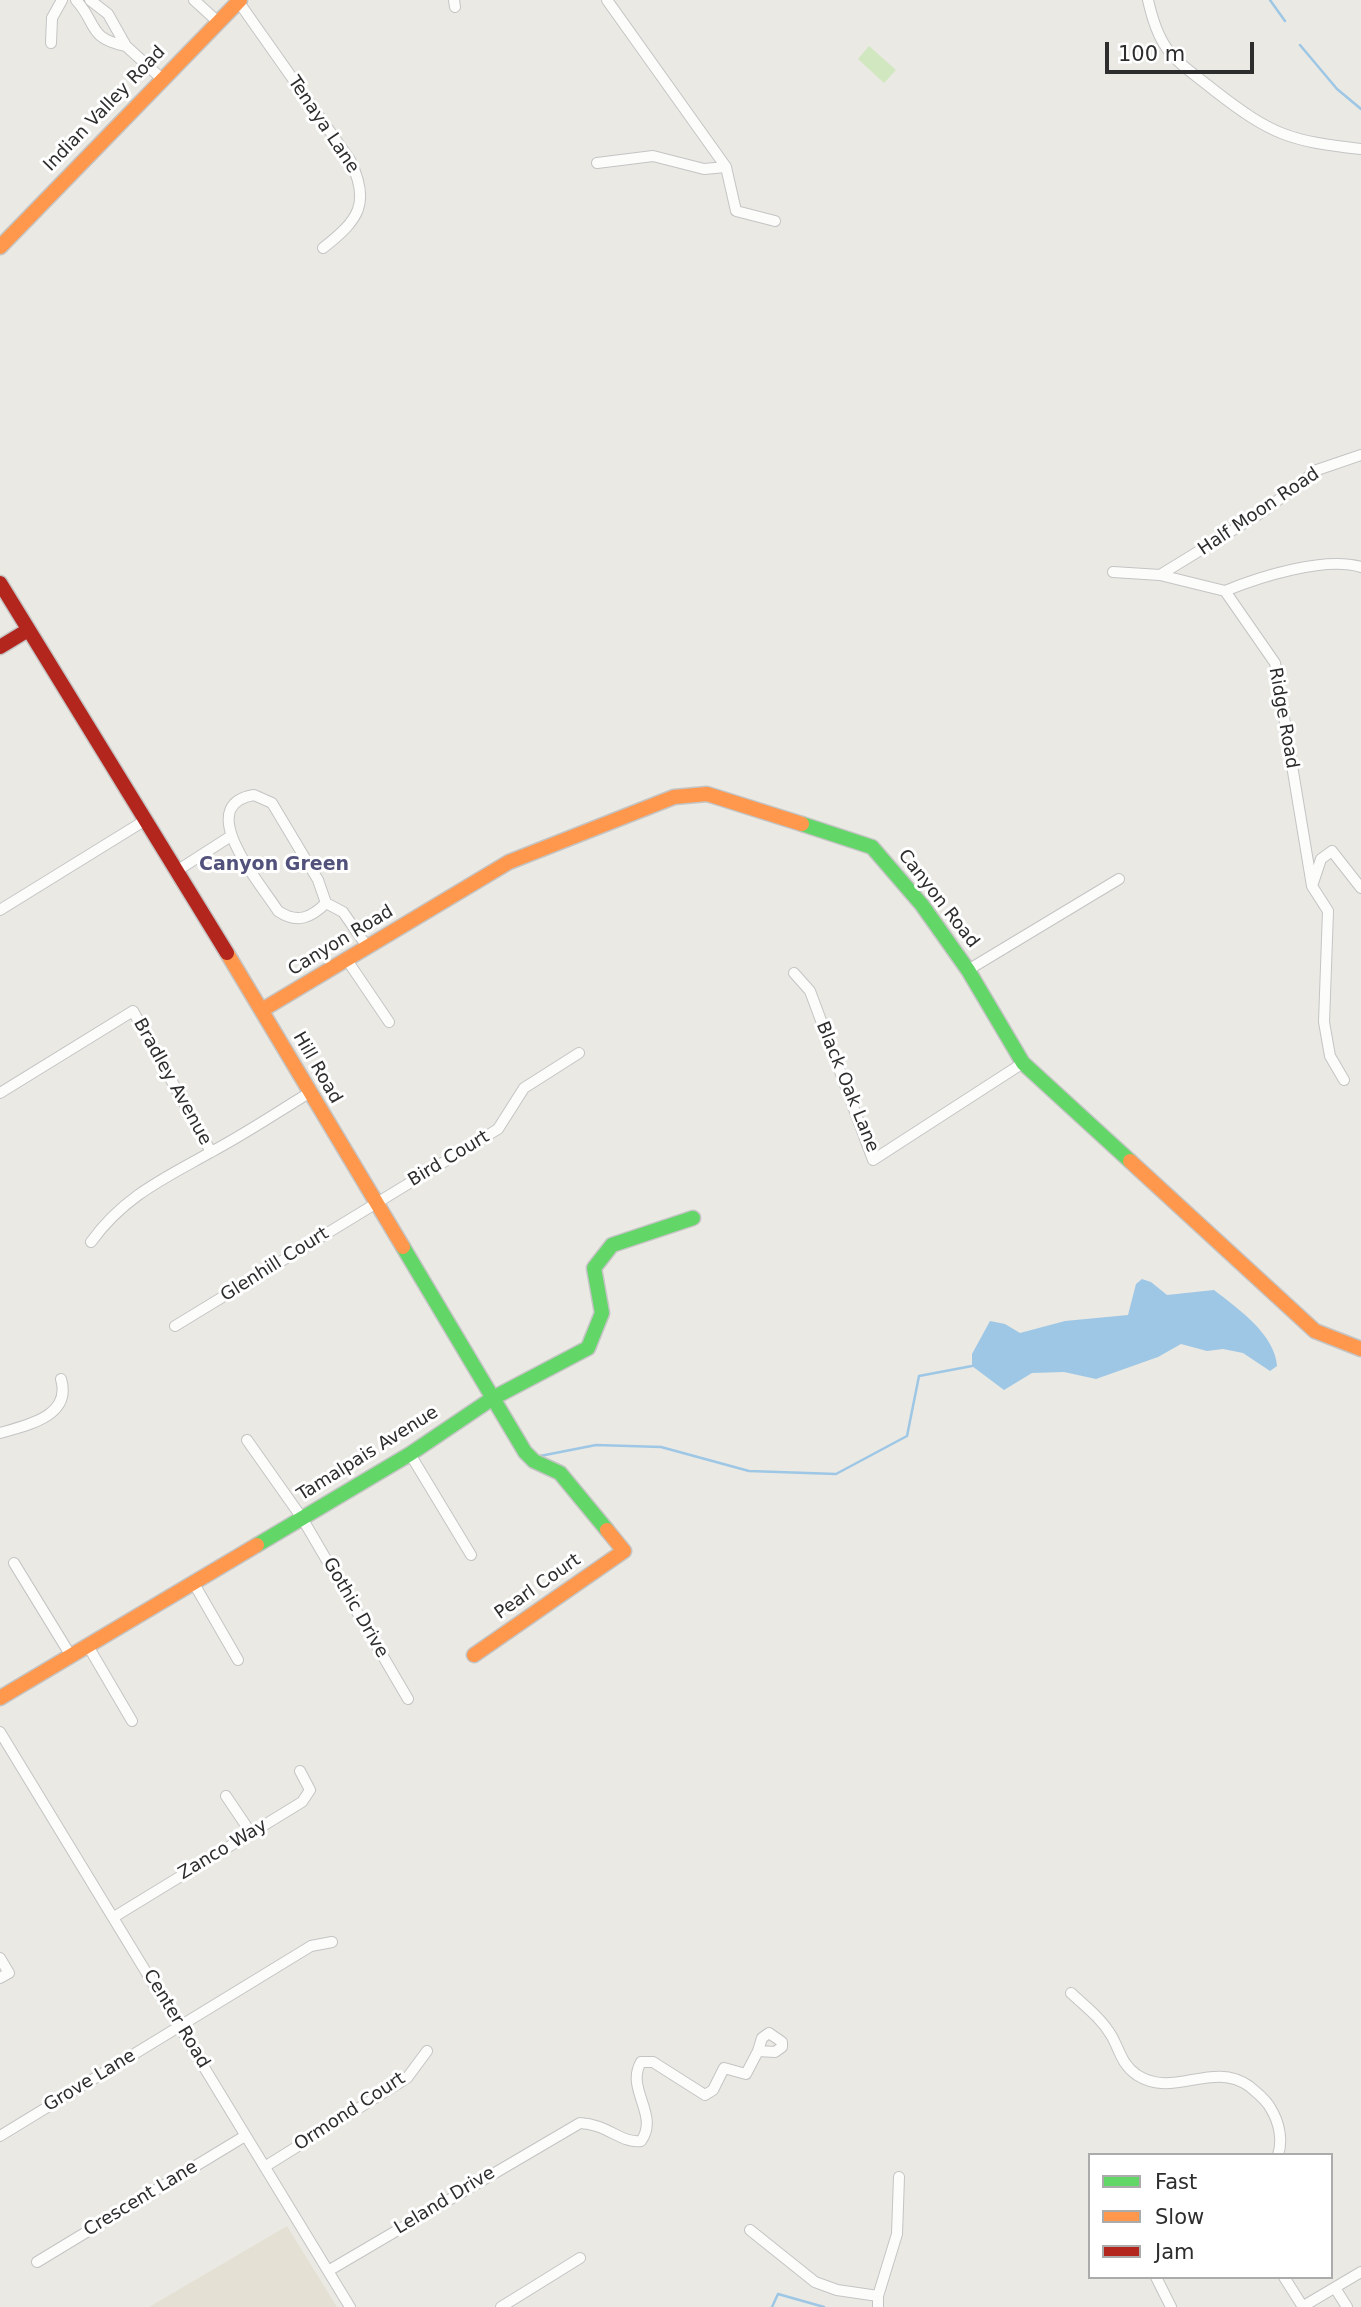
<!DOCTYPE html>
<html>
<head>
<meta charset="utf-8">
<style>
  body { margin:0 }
  #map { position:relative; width:1361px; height:2307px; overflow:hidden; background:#eae9e4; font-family:"DejaVu Sans",sans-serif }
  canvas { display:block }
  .legend { position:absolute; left:1088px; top:2153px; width:245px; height:126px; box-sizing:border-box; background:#fff; border:2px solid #ababab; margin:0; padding:9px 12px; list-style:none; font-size:21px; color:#2d2d2d }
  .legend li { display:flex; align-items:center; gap:14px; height:35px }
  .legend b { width:35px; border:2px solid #ababab }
  .scale { position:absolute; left:1105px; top:42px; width:149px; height:32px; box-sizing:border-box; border:4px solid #2d2d2d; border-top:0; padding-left:9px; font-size:21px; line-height:24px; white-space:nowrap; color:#2d2d2d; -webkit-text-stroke:5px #fff; paint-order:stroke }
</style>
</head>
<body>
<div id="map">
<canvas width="1361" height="2307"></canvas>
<ul class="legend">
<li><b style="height:9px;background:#63d668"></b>Fast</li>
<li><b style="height:9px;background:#ff974d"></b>Slow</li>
<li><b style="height:9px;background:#b3261e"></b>Jam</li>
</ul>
<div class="scale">100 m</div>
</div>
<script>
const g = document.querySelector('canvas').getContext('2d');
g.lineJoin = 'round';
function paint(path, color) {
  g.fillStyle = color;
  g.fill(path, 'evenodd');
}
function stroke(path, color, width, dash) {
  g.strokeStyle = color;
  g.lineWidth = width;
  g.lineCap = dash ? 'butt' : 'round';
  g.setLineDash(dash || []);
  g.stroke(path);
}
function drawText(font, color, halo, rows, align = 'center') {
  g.font = font + ' "DejaVu Sans",sans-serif';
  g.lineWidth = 6;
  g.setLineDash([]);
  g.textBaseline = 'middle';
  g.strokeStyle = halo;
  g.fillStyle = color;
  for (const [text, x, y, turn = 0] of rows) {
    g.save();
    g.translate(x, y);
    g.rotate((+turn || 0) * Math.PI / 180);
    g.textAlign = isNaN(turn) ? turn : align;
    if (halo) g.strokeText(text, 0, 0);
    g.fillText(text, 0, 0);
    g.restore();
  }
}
paint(new Path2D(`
  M287,2226L337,2307H149Z`), '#e4e1d4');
paint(new Path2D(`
  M869,46L896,70L884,83L858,59Z`), '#d1e7bf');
paint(new Path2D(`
  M1142,1279L1151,1282L1167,1295L1214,1290C1237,1308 1275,1334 1277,1366L1270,1371L1243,1353L1223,1349L1207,1351L1181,1344L1158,1357L1096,1379L1064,1372L1032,1373L1004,1390L972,1366V1354L990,1321L1005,1324L1020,1333L1065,1321L1128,1315L1136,1284Z`), '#9ec7e5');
stroke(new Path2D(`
  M1270,0L1285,21
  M1300,45L1337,89L1361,109
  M540,1456L596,1445L661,1447L749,1471L836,1474L907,1436L919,1376L972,1366
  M772,2307L778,2294L824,2307`), '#9ec7e5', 2.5);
const street = new Path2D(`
  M76,0C98,24 87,38 126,46
  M90,0L108,14L126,46L161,78
  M194,0L217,21
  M454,0L455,7
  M607,0L726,167L736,211L775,221
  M1148,0C1160,54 1175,59 1215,91C1272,135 1289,141 1361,149
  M238,1L350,160C371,203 359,220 323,248
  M51,43L52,18L62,0
  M597,163L653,156L704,169L726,167
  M1113,572L1160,575L1225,591L1275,663L1312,886L1321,859L1332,851L1361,888
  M1160,575L1264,511L1317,470L1361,455
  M1225,591C1259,577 1325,556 1361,567
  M254,795L272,803L318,880L326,903C311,918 297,924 278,911C261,884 192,805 254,795Z
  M175,872L231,836
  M1312,886L1328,911L1324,1022L1330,1056L1344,1080
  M326,903L343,912L368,948
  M0,910L144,821
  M347,960L389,1022
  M968,970L1119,879
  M794,973L810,991L873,1160L1023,1063
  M0,1093L133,1011L211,1152
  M91,1242C124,1196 165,1178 211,1152C245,1134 276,1113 309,1093
  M175,1326L498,1129L524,1088L579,1053
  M0,1433C28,1425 72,1416 61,1379
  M247,1440L302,1518L408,1699
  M410,1454L471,1555
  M14,1563L71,1656
  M193,1582L238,1660
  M88,1646L132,1721
  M0,1732L350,2307
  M226,1796L251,1833
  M114,1917L302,1802L310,1790L300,1771
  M0,1958L9,1973L0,1978
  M1071,1993C1085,2006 1101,2018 1111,2035C1120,2050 1121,2064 1137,2075C1174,2099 1212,2060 1249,2086C1257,2093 1266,2099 1271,2109C1279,2122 1283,2140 1278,2155
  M0,2136L311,1946L332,1942
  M266,2166L407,2078L427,2051
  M750,2230L815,2282L837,2290L878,2296V2307
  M37,2262L245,2136
  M328,2271L580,2123C607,2124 622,2144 641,2141C660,2115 625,2089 641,2062H653L705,2095L713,2090L724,2068L746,2074L758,2051L775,2052L782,2047V2042L769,2033L762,2038L758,2051
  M1156,2277L1171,2307
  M1284,2277L1303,2307
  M1335,2288L1347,2307
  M878,2296L897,2234L899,2177
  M501,2307L580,2258
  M1302,2307L1361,2272`);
const fast = new Path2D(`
  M802,824L872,847L922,905L968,970L1023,1063L1130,1161
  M403,1247L525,1452L534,1461L560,1473L607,1530
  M257,1545L410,1454L493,1398L588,1348L602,1313L594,1268L612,1245L693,1218`);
const slow = new Path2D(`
  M0,247L240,0
  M227,953L403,1247
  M262,1010L509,862L674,797L707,794L802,824
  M1130,1161L1315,1331L1361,1349
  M474,1655L624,1551L607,1530
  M0,1698L257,1545`);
const jam = new Path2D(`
  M0,583L227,953
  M0,647L28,630`);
stroke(street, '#c4c4c4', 12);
stroke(fast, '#c4c4c4', 17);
stroke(slow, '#c4c4c4', 17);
stroke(jam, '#c4c4c4', 17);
stroke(street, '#fcfcfb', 10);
stroke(fast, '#63d668', 14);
stroke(slow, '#ff974d', 14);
stroke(jam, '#b3261e', 14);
drawText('18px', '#2d2d2d', '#fff', [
  ["Indian Valley Road",105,109,-46],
  ["Tenaya Lane",323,125,56],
  ["Half Moon Road",1259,512,-34],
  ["Ridge Road",1283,718,80],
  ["Canyon Road",938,899,52],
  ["Canyon Road",341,941,-31],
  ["Hill Road",317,1068,60],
  ["Bradley Avenue",172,1082,61],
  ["Black Oak Lane",847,1087,68],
  ["Bird Court",449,1159,-31],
  ["Glenhill Court",275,1265,-32],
  ["Tamalpais Avenue",368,1454,-32],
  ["Pearl Court",538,1587,-35],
  ["Gothic Drive",355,1608,60],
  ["Zanco Way",223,1850,-31],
  ["Center Road",176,2019,59],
  ["Grove Lane",90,2081,-31],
  ["Ormond Court",350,2112,-33],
  ["Crescent Lane",141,2199,-31],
  ["Leland Drive",445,2201,-31]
]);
drawText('bold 19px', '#51517b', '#fff', [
  ["Canyon Green",274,865]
]);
</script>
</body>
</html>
